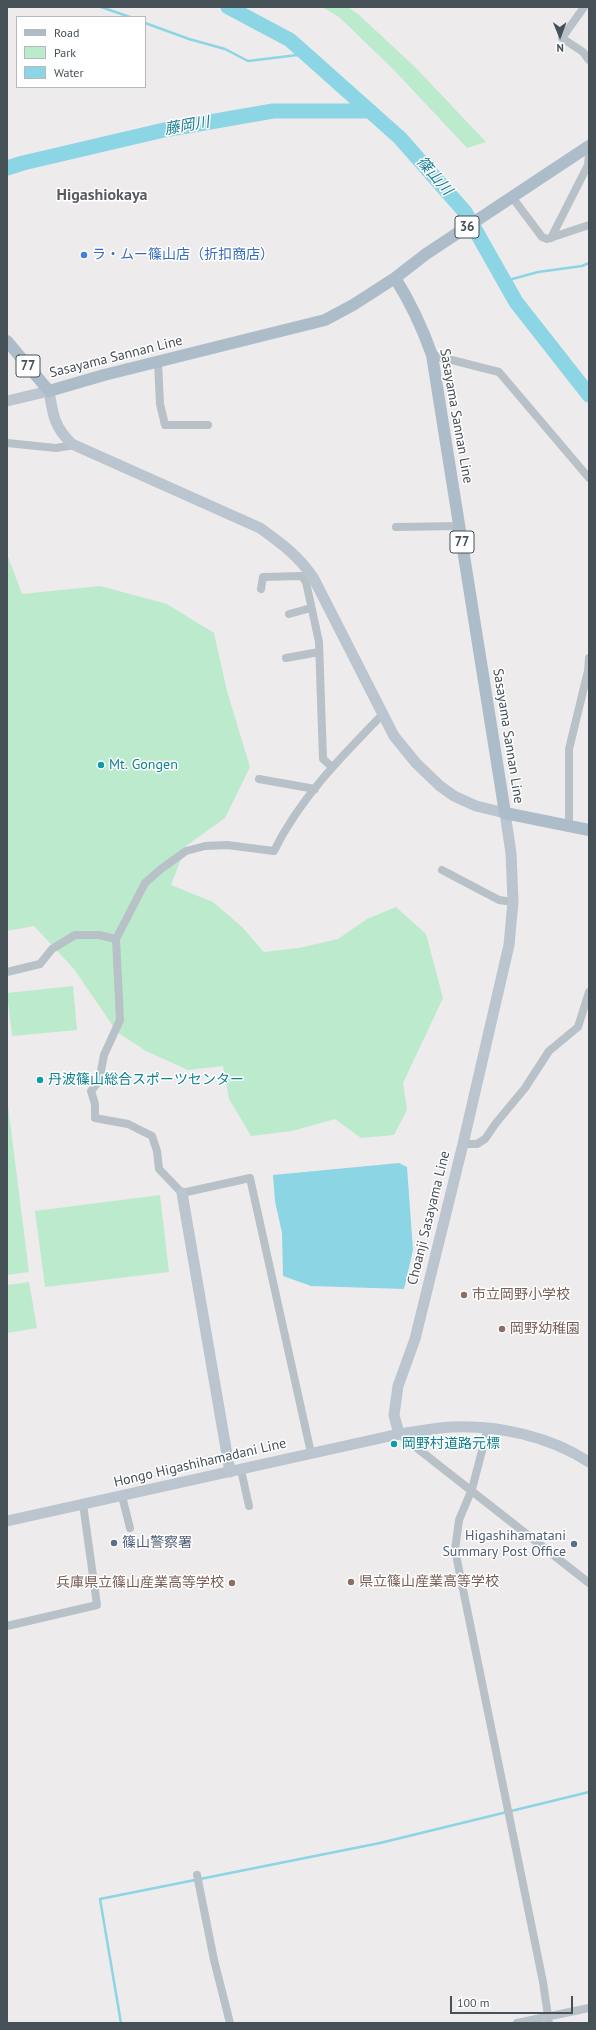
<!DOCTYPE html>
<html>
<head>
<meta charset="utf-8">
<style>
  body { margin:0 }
  #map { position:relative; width:596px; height:2030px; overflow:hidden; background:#eeebec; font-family:"PT Sans",sans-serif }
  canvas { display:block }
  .frame { position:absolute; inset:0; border:8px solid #455057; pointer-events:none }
  .legend { position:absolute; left:16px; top:16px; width:130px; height:72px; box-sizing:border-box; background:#fff; border:1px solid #b5b9bc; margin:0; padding:5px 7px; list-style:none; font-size:12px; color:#455057 }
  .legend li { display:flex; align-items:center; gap:8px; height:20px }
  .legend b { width:20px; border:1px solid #b5b9bc }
  .north { position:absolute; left:540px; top:16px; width:40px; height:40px; -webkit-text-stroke:3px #fff; paint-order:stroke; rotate:179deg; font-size:11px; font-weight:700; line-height:16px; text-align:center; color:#455057 }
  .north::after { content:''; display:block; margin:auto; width:14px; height:18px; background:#455057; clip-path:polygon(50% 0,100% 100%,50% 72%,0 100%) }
  .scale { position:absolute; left:450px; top:1996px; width:123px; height:18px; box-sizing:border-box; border:2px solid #455057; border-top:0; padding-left:5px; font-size:12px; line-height:14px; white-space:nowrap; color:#455057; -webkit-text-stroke:3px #fff; paint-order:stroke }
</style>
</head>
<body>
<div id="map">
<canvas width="596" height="2030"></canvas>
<div class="frame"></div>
<ul class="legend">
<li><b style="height:5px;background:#adbcc9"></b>Road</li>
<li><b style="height:11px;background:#bceacc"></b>Park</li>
<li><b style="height:11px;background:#8cd5e4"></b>Water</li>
</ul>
<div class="north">N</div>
<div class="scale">100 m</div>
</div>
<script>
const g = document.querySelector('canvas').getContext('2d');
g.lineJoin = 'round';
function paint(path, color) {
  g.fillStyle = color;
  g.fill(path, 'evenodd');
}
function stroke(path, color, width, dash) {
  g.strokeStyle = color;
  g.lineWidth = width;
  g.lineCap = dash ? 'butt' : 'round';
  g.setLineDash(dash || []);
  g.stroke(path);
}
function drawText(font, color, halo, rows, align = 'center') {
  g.font = font + ' "PT Sans","Noto Sans JP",sans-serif';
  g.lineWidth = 3;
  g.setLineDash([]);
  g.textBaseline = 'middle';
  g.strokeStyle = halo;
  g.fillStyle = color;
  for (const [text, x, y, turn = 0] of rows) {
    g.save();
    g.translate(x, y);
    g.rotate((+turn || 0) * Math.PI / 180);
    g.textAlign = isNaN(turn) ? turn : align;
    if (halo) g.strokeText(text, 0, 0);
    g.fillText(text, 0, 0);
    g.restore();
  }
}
paint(new Path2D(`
  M322,7H348L358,14L415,67L486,142L467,148L392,68L339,17Z
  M7,554L22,594L100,586L167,604L214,633L227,691L250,767L225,818L186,846L171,885L213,902L242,927L264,952L299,948L338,939L367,919L396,907L426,934L443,998L403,1083L407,1110L394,1135L361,1138L335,1119L292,1131L251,1136L229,1099L223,1066L188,1070L146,1051L117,1032L74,969L34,926L7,931Z
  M73,986L77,1030L12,1036L7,993Z
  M7,1098L29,1272L7,1275Z
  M160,1195L169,1272L45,1287L35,1211Z
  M29,1282L37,1328L7,1333V1285Z`), '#bceacc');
paint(new Path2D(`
  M399,1163L407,1167L413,1250L404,1289L311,1286L283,1276L282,1233L275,1201L273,1175Z`), '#8cd5e4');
stroke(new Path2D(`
  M101,7L130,17
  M145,23L189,39L225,49L248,61L306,54
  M505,281L538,272L582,266L589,263
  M121,2023L100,1899L380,1843L589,1792`), '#8cd5e4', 2.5);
stroke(new Path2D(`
  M228,7L290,40L400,138L465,212L516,302L589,395
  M7,168L23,163L164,130L273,111H370`), '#8cd5e4', 15);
stroke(new Path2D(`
  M584,7L562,38L583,52L589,60
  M512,197L542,237L547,239L589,225
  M551,238L588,165L589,154
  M432,355L499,372L589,478
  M158,362L160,404L165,425H208
  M7,443L56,448L74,445
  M396,527L459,526
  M314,579L306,582L319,642L323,759L332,767
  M261,589L263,577L302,576L306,582
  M289,614L311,608
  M286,658L319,652
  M259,779L315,789
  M569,827V749L588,671L589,658
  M442,870L499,900L513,902
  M7,972L40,964L52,949L75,935H99L116,939
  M463,1144H477L485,1139L496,1123L525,1088L549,1051L578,1027L589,992
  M488,1428L472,1489L459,1520L455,1550L543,1982L549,2023
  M399,1434L589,1583
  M311,1453L250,1178L182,1193L159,1169L157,1151L152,1136L128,1124L95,1118V1104L91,1091L99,1081L104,1055L120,1020L116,939L145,883L161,869L186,851L205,846L227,845L274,851C300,798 342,756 383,714
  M241,1470L249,1506
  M122,1496L130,1528
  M7,1626L97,1605L83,1504
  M197,1875L214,1960L230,2023
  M517,2023L589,2008`), '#b8c1c7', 8);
stroke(new Path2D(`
  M7,401L49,391C53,415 54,427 72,444L260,528C281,543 300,557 314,579L394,736L416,763L440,786L454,796L476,806L505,813L511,853L513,902L509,945L463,1144L415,1339L398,1386L394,1415L399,1434
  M182,1193L230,1472
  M7,1521L399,1434C416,1432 434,1428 451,1427C498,1425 549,1436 589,1462`), '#bac5cf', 11);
stroke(new Path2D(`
  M395,278C411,303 422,327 432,355L505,813L589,830
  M7,341L49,391L104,375L325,320L353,305L395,278L426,254L589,146`), '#adbcc9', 12);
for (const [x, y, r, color] of [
  [84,255,4,"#3f7fe0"],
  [101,765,4,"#0f9aa8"],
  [40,1080,4,"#0f9aa8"],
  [464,1295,4,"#8d6e63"],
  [502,1329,4,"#8d6e63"],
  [394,1444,4,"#0f9aa8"],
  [114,1543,4,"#5c6f8a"],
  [574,1544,4,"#5c6f8a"],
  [351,1582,4,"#8d6e63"],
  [232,1583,4,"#8d6e63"]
]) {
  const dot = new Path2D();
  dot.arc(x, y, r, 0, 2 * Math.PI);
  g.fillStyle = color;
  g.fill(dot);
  stroke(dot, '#fff', 1.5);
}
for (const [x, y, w] of [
  [467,227,24],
  [28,366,24],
  [462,542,24]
]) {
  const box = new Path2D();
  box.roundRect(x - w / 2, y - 11, w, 22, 3);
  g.fillStyle = '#fff';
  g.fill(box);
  stroke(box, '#455057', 1);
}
drawText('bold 13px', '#455057', null, [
  ["36",467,227],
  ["77",28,366],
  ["77",462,542]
]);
drawText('14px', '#366cbe', '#fff', [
  ["ラ・ムー篠山店（折扣商店）",92,255]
], 'left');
drawText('14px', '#455057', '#fff', [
  ["Sasayama Sannan Line",116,357,-14],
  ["Sasayama Sannan Line",456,416,80],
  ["Sasayama Sannan Line",508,736,81],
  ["Choanji Sasayama Line",429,1218,-76],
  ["Hongo Higashihamadani Line",200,1463,-13]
]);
drawText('14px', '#0d838f', '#fff', [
  ["Mt. Gongen",109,765],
  ["丹波篠山総合スポーツセンター",48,1080],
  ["岡野村道路元標",402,1444]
], 'left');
drawText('14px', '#785e54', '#fff', [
  ["市立岡野小学校",472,1295],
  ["岡野幼稚園",510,1329],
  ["県立篠山産業高等学校",359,1582],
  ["兵庫県立篠山産業高等学校",224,1583,"right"]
], 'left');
drawText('14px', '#4e5e75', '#fff', [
  ["Higashihamatani",566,1536],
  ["Summary Post Office",566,1552],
  ["篠山警察署",122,1543,"left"]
], 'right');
drawText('italic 15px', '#177d92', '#fff', [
  ["藤岡川",187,126,-10],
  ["篠山川",434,176,49]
]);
drawText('bold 16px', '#595c60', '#fff', [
  ["Higashiokaya",102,195]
]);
</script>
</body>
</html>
